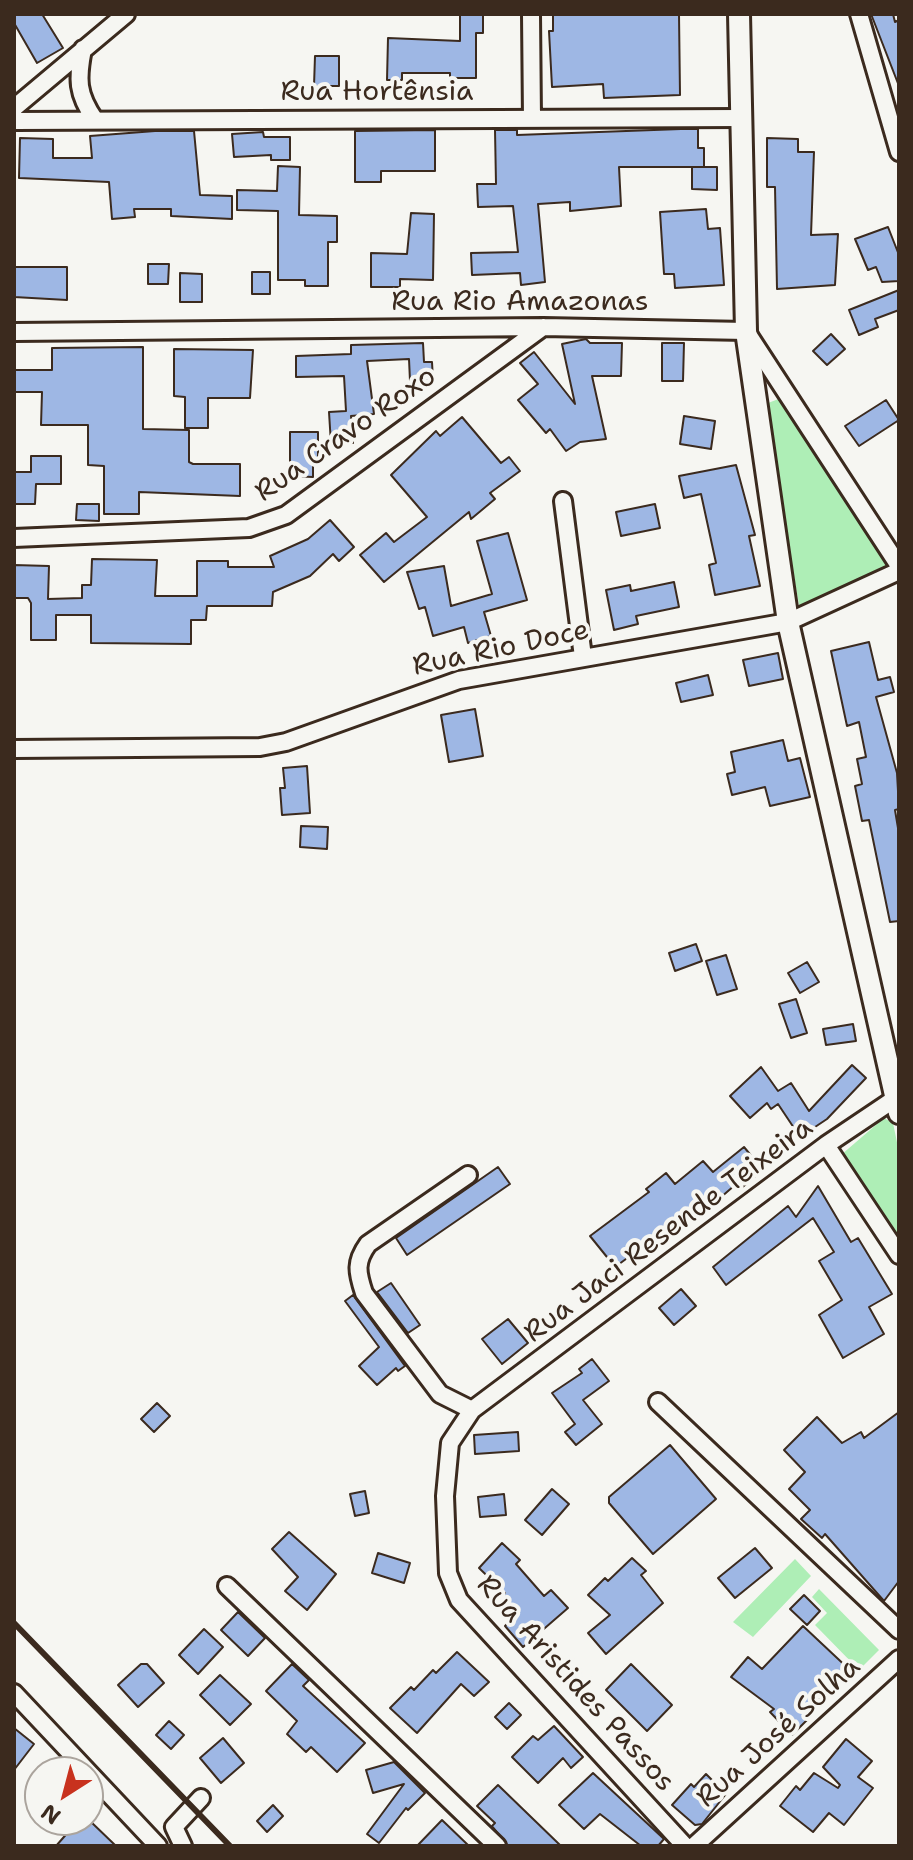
<!DOCTYPE html>
<html>
<head>
<meta charset="utf-8">
<style>
  body { margin:0 }
  #map { position:relative; width:913px; height:1860px; overflow:hidden; background:#f6f6f2; font-family:"Shantell Sans",sans-serif }
  canvas { display:block }
  .frame { position:absolute; inset:0; border:16px solid #3b2a1e; pointer-events:none }
  .north { position:absolute; left:24px; top:1756px; width:80px; height:80px; box-sizing:border-box; background:#f6f6f2; border:2px solid #aba49d; border-radius:50%; rotate:216deg; font-size:22px; font-weight:700; line-height:32px; text-align:center; color:#3b2a1e }
  .north::after { content:''; display:block; margin:auto; width:28px; height:36px; background:#c8321e; clip-path:polygon(50% 0,100% 100%,50% 72%,0 100%) }
</style>
</head>
<body>
<div id="map">
<canvas width="913" height="1860"></canvas>
<div class="frame"></div>
<div class="north">N</div>
</div>
<script>
const g = document.querySelector('canvas').getContext('2d');
g.lineJoin = 'round';
function paint(path, color) {
  g.fillStyle = color;
  g.fill(path, 'evenodd');
}
function stroke(path, color, width, dash) {
  g.strokeStyle = color;
  g.lineWidth = width;
  g.lineCap = dash ? 'butt' : 'round';
  g.setLineDash(dash || []);
  g.stroke(path);
}
function drawText(font, color, halo, rows, align = 'center') {
  g.font = font + ' "Shantell Sans",sans-serif';
  g.lineWidth = 8;
  g.setLineDash([]);
  g.textBaseline = 'middle';
  g.strokeStyle = halo;
  g.fillStyle = color;
  for (const [text, x, y, turn = 0] of rows) {
    g.save();
    g.translate(x, y);
    g.rotate((+turn || 0) * Math.PI / 180);
    g.textAlign = isNaN(turn) ? turn : align;
    if (halo) g.strokeText(text, 0, 0);
    g.fillText(text, 0, 0);
    g.restore();
  }
}
paint(new Path2D(`
  M781,398L897,569L800,610L763,405Z
  M884,1118L893,1123L899,1152V1257L841,1155Z
  M795,1559L811,1576L753,1637L733,1622Z
  M819,1589L879,1650L859,1670L815,1625L827,1613L812,1597Z`), '#aeeeb6');
const building = new Path2D(`
  M14,14H42L63,48L37,63L14,23Z
  M460,14H483V33H476V78H450V73H402V80H387L388,38L460,41Z
  M553,14H679L680,95L604,98L603,84L552,87L549,31H553Z
  M871,14H893L895,22L899,20V86Z
  M315,56H339V86H314Z
  M681,129H698V148H704V167H619L621,206L570,211V202L538,204L545,282L521,285L520,273L472,275L471,253L518,252L513,206L478,207L477,184H496L495,130H517V135Z
  M435,130V171H381V182H355V131Z
  M155,131H194L200,195L232,196V219L171,216V209H134L135,217L112,219L109,182L19,178L20,138L53,139V158H92L90,136Z
  M263,132L264,137H290V160H271V155L234,157L232,134Z
  M767,138L798,139V152H814L811,235L838,234L835,285L777,289L775,187H767Z
  M278,166L300,167L299,215L337,216V242H328V286H305V280H278V211L237,210V190L277,191Z
  M692,167H717V190L692,189Z
  M706,209L708,229L720,228L724,285L675,288L674,274H664L660,212Z
  M411,213L434,214L433,280L400,279V287H371V253L407,254Z
  M888,227L899,255V281L882,282L876,267L868,270L855,239Z
  M148,264H169L168,284H148Z
  M14,267H67V300L14,297Z
  M252,272H270V294H252Z
  M180,273L202,274V302H180Z
  M899,290V310L875,319L878,327L859,335L849,310Z
  M831,334L845,349L827,365L813,351Z
  M586,339L590,343H622L621,376H592L606,439L580,442L566,451L550,429L546,433L518,400L538,384L520,363L534,352L575,404L562,344Z
  M423,343L424,362H432L433,380L410,381L409,359L367,361L374,414L351,416L353,443L331,444L329,412L346,411L344,376L296,377V356L351,354V345Z
  M662,343H684L683,381H662Z
  M143,347V429L189,430V462L193,464H240V496L139,492V514H104V466L88,465V425H41L42,392H14V370H52V348Z
  M174,349L253,350L250,398H208V428H185V397L174,396Z
  M886,400L899,420L859,446L845,426Z
  M684,416L715,421L711,449L680,444Z
  M462,417L501,463L509,457L520,471L490,493L495,499L471,519L469,512L384,582L360,555L386,533L394,542L427,517L391,475L436,431L440,436Z
  M290,432H318V459H313V477L290,476Z
  M31,456H61V484H36L35,504H14V472H31Z
  M736,465L755,535L749,536L760,586L715,595L709,565L716,563L701,494L684,498L679,476Z
  M77,504H99V521L76,520Z
  M655,504L660,528L621,536L616,512Z
  M330,520L354,547L339,561L333,554L310,576L273,592L272,606H207L206,620H191V644L91,643V615H56V640H31V603L28,598H14V565L49,566L48,599L82,598V585H91L92,559L157,560L155,596H197V561H228V567H274L270,556L308,539Z
  M508,533L527,600L484,612L491,636L468,643L464,627L433,636L425,607L419,609L407,572L444,566L451,606L492,594L477,541Z
  M674,582L679,607L636,616L638,624L614,630L606,590L630,585L631,591Z
  M869,642L878,680L890,677L894,692L876,697L897,773L899,809L895,810L899,834V921L890,922L869,820L862,821L855,786L862,784L857,759L866,757L859,722L847,726L831,651Z
  M778,653L783,679L749,686L743,660Z
  M708,675L713,695L681,702L676,683Z
  M475,709L483,756L449,762L441,715Z
  M783,740L788,761L800,758L810,797L770,806L765,787L732,795L727,774L735,772L731,752Z
  M307,766L310,813L282,815L280,788H285L283,768Z
  M301,826L328,827L327,849L300,847Z
  M696,944L702,961L675,971L669,953Z
  M726,955L737,989L717,995L706,961Z
  M807,962L819,982L800,993L788,973Z
  M796,999L807,1033L791,1038L779,1004Z
  M853,1024L856,1041L826,1045L823,1029Z
  M852,1065L866,1078L827,1119L800,1137L778,1104L771,1109L767,1103L750,1118L730,1096L761,1067L778,1091L791,1083L809,1111Z
  M744,1147L763,1170L739,1190L735,1185L705,1211L700,1205L615,1267L590,1236L649,1192L646,1189L666,1173L675,1184L703,1161L713,1172Z
  M498,1167L510,1184L407,1255L396,1238Z
  M818,1186L851,1242L858,1238L892,1294L869,1307L884,1334L843,1358L819,1315L842,1300L819,1261L834,1252L813,1218L726,1285L713,1267L788,1206L796,1217Z
  M391,1283L420,1325L408,1333L377,1292Z
  M681,1289L696,1306L674,1325L659,1308Z
  M353,1295L405,1366L398,1371L396,1368L377,1385L359,1366L379,1347L345,1301Z
  M508,1319L528,1343L502,1364L482,1339Z
  M592,1359L609,1381L583,1400L602,1424L576,1445L565,1432L575,1424L552,1393L582,1373L579,1369Z
  M157,1403L170,1416L154,1432L141,1419Z
  M899,1412V1581L884,1601L825,1534L822,1538L801,1519L810,1510L789,1489L805,1472L784,1450L817,1417L842,1443L861,1432L864,1438Z
  M518,1432L519,1451L475,1454L474,1435Z
  M670,1445L716,1499L653,1554L609,1503V1497Z
  M552,1489L569,1504L542,1535L525,1520Z
  M365,1491L369,1513L355,1516L350,1494Z
  M504,1494L506,1515L480,1517L478,1497Z
  M289,1532L336,1574L307,1610L285,1591L298,1577L272,1549Z
  M502,1543L520,1560L516,1564L544,1596L551,1590L568,1608L523,1647L505,1626L514,1617L499,1599L505,1593L479,1568Z
  M755,1548L772,1568L735,1598L718,1578Z
  M378,1553L410,1563L404,1583L372,1573Z
  M632,1558L646,1571L641,1575L663,1603L606,1654L588,1633L610,1615L588,1595L605,1578L608,1581Z
  M804,1595L820,1611L807,1625L790,1609Z
  M238,1612L265,1638L248,1656L221,1630Z
  M803,1626L852,1672L834,1691L828,1687L808,1715L810,1717L792,1735L770,1712L774,1709L731,1677L748,1657L762,1669Z
  M204,1629L223,1647L198,1674L179,1655Z
  M457,1652L489,1682L474,1696L461,1684L417,1733L390,1708L411,1687L414,1690L433,1670L436,1673Z
  M141,1664H147L164,1683L138,1707L118,1685Z
  M292,1664L309,1680L303,1686L365,1743L337,1772L311,1747L306,1752L287,1734L297,1721L266,1691Z
  M631,1664L672,1705L647,1731L606,1690Z
  M220,1675L251,1704L230,1725L200,1695Z
  M509,1703L521,1715L507,1729L495,1717Z
  M169,1721L184,1735L171,1749L156,1735Z
  M554,1726L583,1757L571,1768L563,1758L538,1783L512,1757L533,1736L538,1740Z
  M14,1728L34,1744L14,1770Z
  M223,1738L244,1763L221,1783L200,1758Z
  M846,1739L872,1761L858,1777L873,1788L844,1825L829,1813L813,1832L780,1806L796,1786L800,1790L814,1773L838,1788L840,1785L823,1767Z
  M394,1762L425,1793L408,1810L406,1808L379,1843L367,1834L404,1784L373,1793L366,1770Z
  M593,1773L664,1839L658,1846H641L600,1814L584,1829L559,1805Z
  M706,1774L726,1794L702,1824L695,1825L672,1805L691,1784L694,1787Z
  M498,1785L561,1846H508L492,1826L495,1823L477,1806Z
  M273,1805L283,1816L267,1832L257,1821Z
  M59,1820H89L116,1846H56L70,1830Z
  M442,1820L469,1846H417Z`);
paint(building, '#9eb7e4');
stroke(building, '#3b2a1e', 2);
const minor = new Path2D(`
  M531,14L532,119
  M859,14L899,152
  M83,49C77,79 77,94 95,120
  M14,108L126,14
  M14,121L741,118
  M14,332L543,327L746,331L899,566
  M563,501L583,657
  M14,538L249,528L286,515L543,327
  M14,749L260,747L286,742L459,680L788,622L899,571
  M826,1145L899,1255
  M468,1175L368,1244C355,1262 357,1272 364,1293L440,1394L472,1410
  M658,1402L899,1630
  M227,1586L497,1846
  M14,1693L158,1846
  M183,1846L174,1827L201,1798
  M685,1846L459,1600L448,1573L445,1496L450,1443L472,1410L826,1145L899,1096
  M694,1846L899,1659`);
const tertiary = new Path2D(`
  M739,14L746,331L788,622L899,1113`);
stroke(minor, '#3b2a1e', 22);
stroke(tertiary, '#3b2a1e', 26);
stroke(minor, '#f6f6f2', 16);
stroke(tertiary, '#f6f6f2', 20);
stroke(new Path2D(`
  M14,1623L230,1846`), '#3b2a1e', 6);
drawText('28px', '#3b2a1e', '#f6f6f2', [
  ["Rua Hortênsia",377,93],
  ["Rua Rio Amazonas",520,303],
  ["Rua Cravo Roxo",346,435,-35],
  ["Rua Rio Doce",501,649,-12],
  ["Rua Jaci Resende Teixeira",669,1231,-37],
  ["Rua Aristides Passos",575,1684,48],
  ["Rua José Solha",779,1733,-42]
]);
</script>
</body>
</html>
